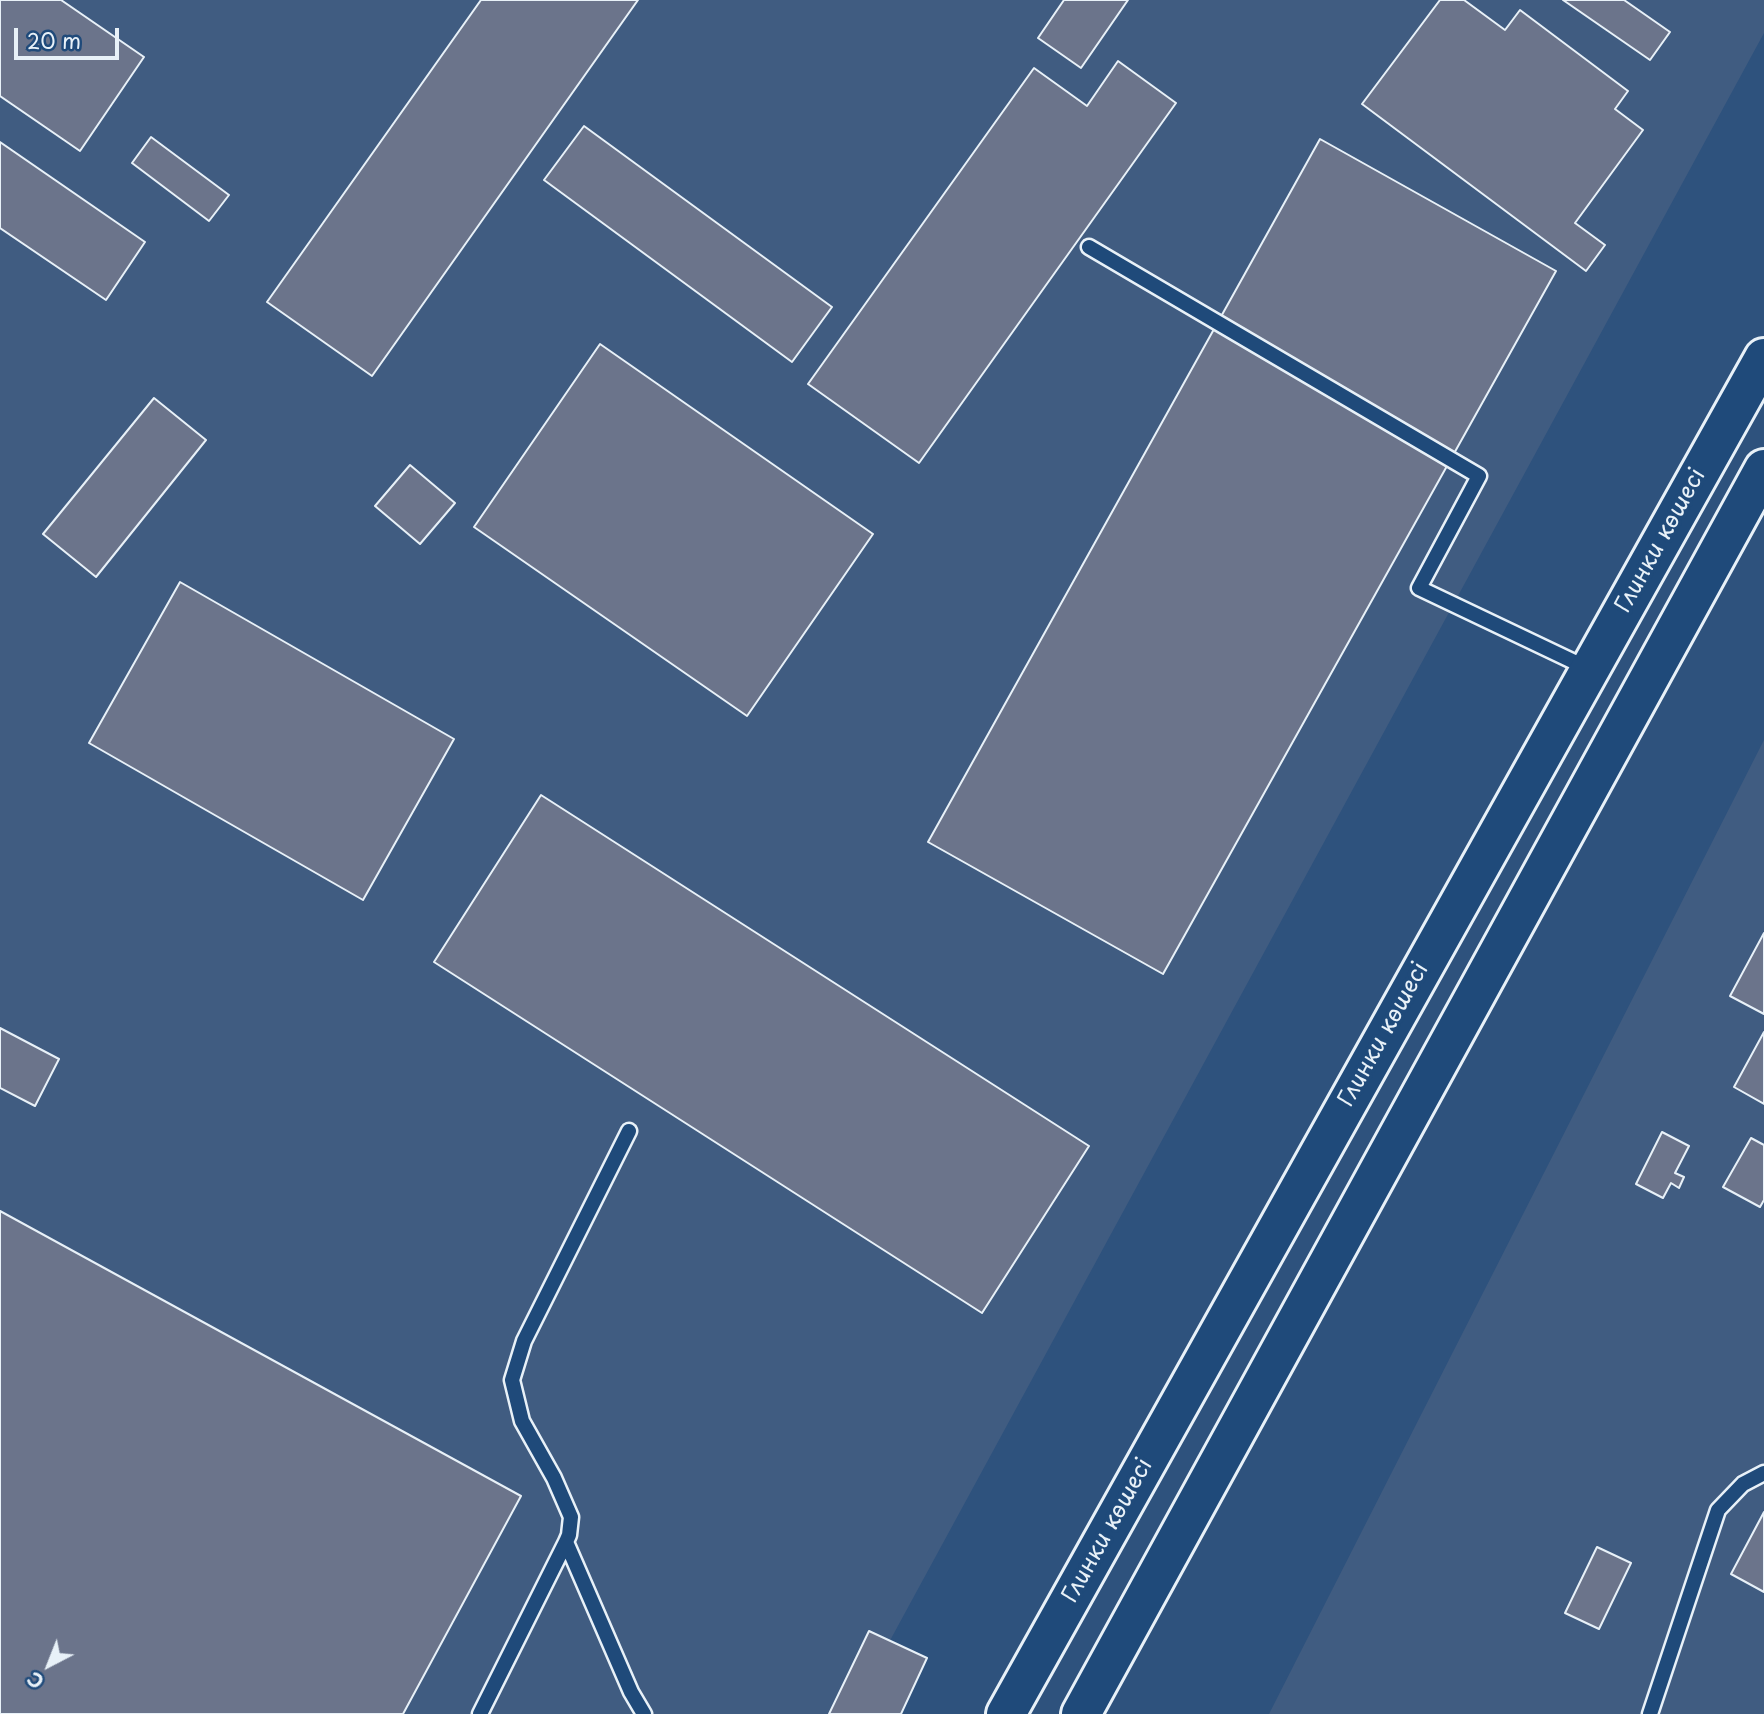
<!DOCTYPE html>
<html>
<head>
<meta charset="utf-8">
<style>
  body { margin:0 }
  #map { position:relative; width:1764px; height:1714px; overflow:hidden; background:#2e527d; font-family:"Playpen Sans",sans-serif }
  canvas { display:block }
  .north { position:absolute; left:14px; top:1630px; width:70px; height:70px; -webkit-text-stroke:5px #1f4a7a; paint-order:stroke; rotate:222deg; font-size:19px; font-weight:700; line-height:28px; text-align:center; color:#e8f1f8 }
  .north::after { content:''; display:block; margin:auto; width:24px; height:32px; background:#e8f1f8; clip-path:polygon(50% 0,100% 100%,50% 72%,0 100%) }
  .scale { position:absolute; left:14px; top:28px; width:105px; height:32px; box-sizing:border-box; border:4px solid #e8f1f8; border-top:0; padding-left:9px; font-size:21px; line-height:24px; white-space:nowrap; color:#e8f1f8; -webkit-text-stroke:5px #1f4a7a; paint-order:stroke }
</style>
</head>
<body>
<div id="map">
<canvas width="1764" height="1714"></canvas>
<div class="north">С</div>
<div class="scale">20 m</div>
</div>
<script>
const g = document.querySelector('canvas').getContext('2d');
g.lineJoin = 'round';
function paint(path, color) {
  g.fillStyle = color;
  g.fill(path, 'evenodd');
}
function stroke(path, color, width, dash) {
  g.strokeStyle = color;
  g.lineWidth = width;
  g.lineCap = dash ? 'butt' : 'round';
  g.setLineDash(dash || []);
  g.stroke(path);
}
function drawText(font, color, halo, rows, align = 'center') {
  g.font = font + ' "Playpen Sans",sans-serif';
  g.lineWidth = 7;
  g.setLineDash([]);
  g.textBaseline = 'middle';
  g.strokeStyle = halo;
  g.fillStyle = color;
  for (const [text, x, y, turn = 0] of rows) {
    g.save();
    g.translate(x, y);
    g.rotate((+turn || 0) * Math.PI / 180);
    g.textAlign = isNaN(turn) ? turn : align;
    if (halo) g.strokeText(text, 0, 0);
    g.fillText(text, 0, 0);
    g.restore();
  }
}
paint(new Path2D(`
  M0,0H1764V33L850,1714H0Z
  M1764,740V1714H1269Z`), '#405c81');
const building = new Path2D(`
  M0,0H61L144,57L80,151L0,96Z
  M481,0H638L372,376L267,302Z
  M1064,0H1128L1081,68L1038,38Z
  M1440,0H1464L1505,30L1520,10L1628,91L1615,109L1643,130L1575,223L1605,245L1586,271L1362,104Z
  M1563,0H1624L1670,32L1650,60Z
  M1118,61L1176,103L919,463L808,384L1034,68L1087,106Z
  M584,126L832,307L792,362L544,180Z
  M151,137L229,195L209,221L132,163Z
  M1320,139L1556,271L1163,974L928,842Z
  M0,142L145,242L106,300L0,228Z
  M600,344L873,534L747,716L474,527Z
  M154,398L206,440L96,577L43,534Z
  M410,465L455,503L420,544L375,506Z
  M180,582L454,739L363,900L89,743Z
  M541,795L1089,1146L982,1313L434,962Z
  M1764,933V1014L1730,996Z
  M0,1028L59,1059L35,1106L0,1088Z
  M1764,1032V1104L1734,1087Z
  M1662,1132L1689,1146L1675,1173L1684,1177L1679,1188L1671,1183L1663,1198L1636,1184Z
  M1751,1138L1764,1145V1200L1760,1207L1723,1187Z
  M0,1211L521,1496L403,1714H0Z
  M1764,1512V1592L1731,1574Z
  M1597,1547L1631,1563L1599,1629L1565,1613Z
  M869,1631L927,1658L901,1714H829Z`);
paint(building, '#6b748b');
stroke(building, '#e8f1f8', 2);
const service = new Path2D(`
  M1089,247L1479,476L1419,588L1587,668
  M566,1542L631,1692L644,1714
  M480,1714L566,1542L569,1535L571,1517L554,1478L522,1421L512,1380L524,1341L629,1131
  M1650,1714L1718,1510L1743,1484L1764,1473`);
const secondary = new Path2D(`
  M1006,1714L1764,358
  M1081,1714L1764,469`);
stroke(service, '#e8f1f8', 19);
stroke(secondary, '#e8f1f8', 44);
stroke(service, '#1f4a7a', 14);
stroke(secondary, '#1f4a7a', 38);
drawText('23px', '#e8f1f8', '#1f4a7a', [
  ["Глинки көшесі",1661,541,-61],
  ["Глинки көшесі",1384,1035,-61],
  ["Глинки көшесі",1108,1531,-61]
]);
</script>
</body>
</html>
